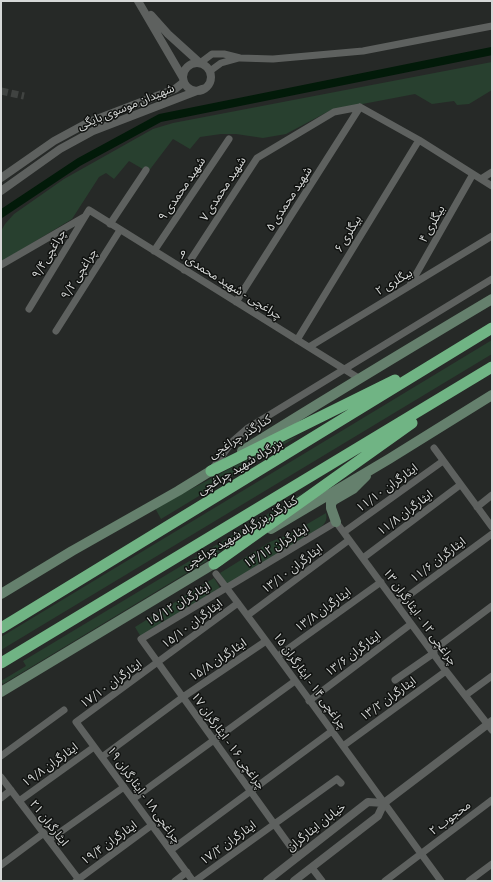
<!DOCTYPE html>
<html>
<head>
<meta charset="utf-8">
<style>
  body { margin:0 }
  #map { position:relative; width:493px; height:882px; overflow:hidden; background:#262927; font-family:"Crimson Pro",serif }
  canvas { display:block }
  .frame { position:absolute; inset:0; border:2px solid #d6d8d7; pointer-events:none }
</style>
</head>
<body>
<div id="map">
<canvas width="493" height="882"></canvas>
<div class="frame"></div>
</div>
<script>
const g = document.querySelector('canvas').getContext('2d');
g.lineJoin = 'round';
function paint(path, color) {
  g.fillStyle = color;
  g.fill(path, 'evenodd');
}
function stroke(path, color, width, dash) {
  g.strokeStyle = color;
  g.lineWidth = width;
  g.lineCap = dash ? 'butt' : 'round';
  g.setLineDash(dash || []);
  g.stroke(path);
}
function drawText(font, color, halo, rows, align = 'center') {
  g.font = font + ' "Crimson Pro","Noto Sans Arabic",serif';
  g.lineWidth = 3;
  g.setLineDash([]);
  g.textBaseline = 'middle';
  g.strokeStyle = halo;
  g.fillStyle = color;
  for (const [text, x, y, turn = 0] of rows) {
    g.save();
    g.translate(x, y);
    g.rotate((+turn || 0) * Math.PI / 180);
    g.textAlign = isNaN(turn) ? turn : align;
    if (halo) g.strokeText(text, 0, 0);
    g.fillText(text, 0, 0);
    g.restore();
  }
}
paint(new Path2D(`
  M492,62V90L469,104L457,105L454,101L432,104L415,94L331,110L286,134L263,138L236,134H221L200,137L190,149L173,139L148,172L129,161L114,179L106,173L99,177L72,219L1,262V231L5,224L14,214L64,179L153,129L173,123Z
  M492,340V354L1,650V637Z
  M298,436L161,519L155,508L275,445Z
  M306,491L205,562L3,684L1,681L26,666L23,661Z
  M326,513C328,521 324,525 318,529L227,585L220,573L270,542L292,533Z
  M214,578L220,588L141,637L135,627Z`), '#28402f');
stroke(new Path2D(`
  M1,214L79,162L160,118L492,51`), '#021a09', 8);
stroke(new Path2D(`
  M1,91L24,96`), '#404341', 7, [7, 3.5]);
stroke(new Path2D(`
  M200,63L212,54H224L240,58L273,59L363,51L492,26
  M210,71L221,63L239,58
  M360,107L419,140L492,186
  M481,179L492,172
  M110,224L146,170
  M154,251L229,139
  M1,265L84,217
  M184,270L257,158L334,112L360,107
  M410,285L473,174
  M236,302L360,107
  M29,309L89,210L360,379
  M56,331L120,230
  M297,340L419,140
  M309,347L492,236
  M434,448L492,527
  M213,468L232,442L248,428L492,279
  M477,507L492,495
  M344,532L443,461
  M363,558L460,485
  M216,574C293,675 366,779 441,881
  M397,604L492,534
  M248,615L349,540
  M432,651L492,606
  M278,656L381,582
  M395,680L434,653
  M466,695L492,676
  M309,701L411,624
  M343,746L446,671
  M1,756L64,710
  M102,757L183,697L266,641
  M1,777L80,881
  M1,798L11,790
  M133,799L295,681
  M19,801L94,747
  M49,840L124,787
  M171,850L332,731
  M298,857L141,639L336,522L446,671L492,730
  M1,865L44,833
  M312,868L322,881
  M76,881L152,825
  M175,881L187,872
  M193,881L76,722L238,603
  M195,881L337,779L341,783
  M385,881L492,800
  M469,881L492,864`), '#5e615f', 7);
stroke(new Path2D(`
  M138,1L183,78
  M151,15L168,34L200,63
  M183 77a14 14 0 1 1 28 0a14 14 0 1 1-28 0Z
  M1,178L54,141L89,122L175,89L184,82
  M1,191L60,149L93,131L202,89
  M267,881L368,802L384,803
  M294,881L378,816L384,803L492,721`), '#5e615f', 8);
stroke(new Path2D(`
  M242,451C325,399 408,349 492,299
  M336,522L331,508V503L334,500L353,489L366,476
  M271,529L389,459L492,395
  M1,594L72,551L178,491L217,467
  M1,692L220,560`), '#65806d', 10);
stroke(new Path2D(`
  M211,471L395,380
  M214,564L412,423
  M1,628L492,328
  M1,663L492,367`), '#70b484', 11);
drawText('12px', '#d6d8d7', '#101210', [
  ["شهیدان موسوی بایگی",126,107,-22],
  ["شهید محمدی ۹",182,189,-56],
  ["شهید محمدی ۷",223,189,-57],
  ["شهید محمدی ۵",289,199,-57],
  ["بیگلری ۴",432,224,-61],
  ["بیگلری ۶",348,234,-59],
  ["۹/۴چراغچی",49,254,-59],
  ["۹/۲ چراغچی",79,274,-58],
  ["بیگلری ۲",394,282,-31],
  ["۹ چراغچی - شهید محمدی",230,285,32],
  ["کنارگذر چراغچی",240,437,-32],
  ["بزرگراه شهید چراغچی",240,467,-31],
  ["ایثارگران ۱۱/۱۰",387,488,-36],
  ["ایثارگران ۱۱/۸",405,513,-37],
  ["کنارگذر بزرگراه شهید چراغچی",240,533,-31],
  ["ایثارگران ۱۳/۱۲",276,546,-31],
  ["ایثارگران ۱۱/۶",438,560,-37],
  ["ایثارگران ۱۳/۱۰",292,569,-37],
  ["ایثارگران ۱۵/۱۲",178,604,-31],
  ["ایثارگران ۱۳/۸",323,610,-36],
  ["چراغچی ۱۲ - ایثارگران ۱۳",420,617,54],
  ["ایثارگران ۱۵/۱۰",192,624,-37],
  ["ایثارگران ۱۳/۶",353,654,-37],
  ["ایثارگران ۱۵/۸",218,660,-34],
  ["چراغچی ۱۴ - ایثارگران ۱۵",310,681,54],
  ["ایثارگران ۱۷/۱۰",111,684,-36],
  ["ایثارگران ۱۳/۲",388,699,-36],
  ["چراغچی ۱۶ - ایثارگران ۱۷",228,741,54],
  ["ایثارگران ۱۹/۸",50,765,-36],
  ["چراغچی ۱۸ - ایثارگران ۱۹",144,795,54],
  ["محجوب ۲",450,818,-37],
  ["ایثارگران ۲۱",49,823,52],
  ["خیابان ایثارگران",316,827,-38],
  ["ایثارگران ۱۹/۴",109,843,-36],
  ["ایثارگران ۱۷/۲",228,843,-36]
]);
</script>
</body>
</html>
